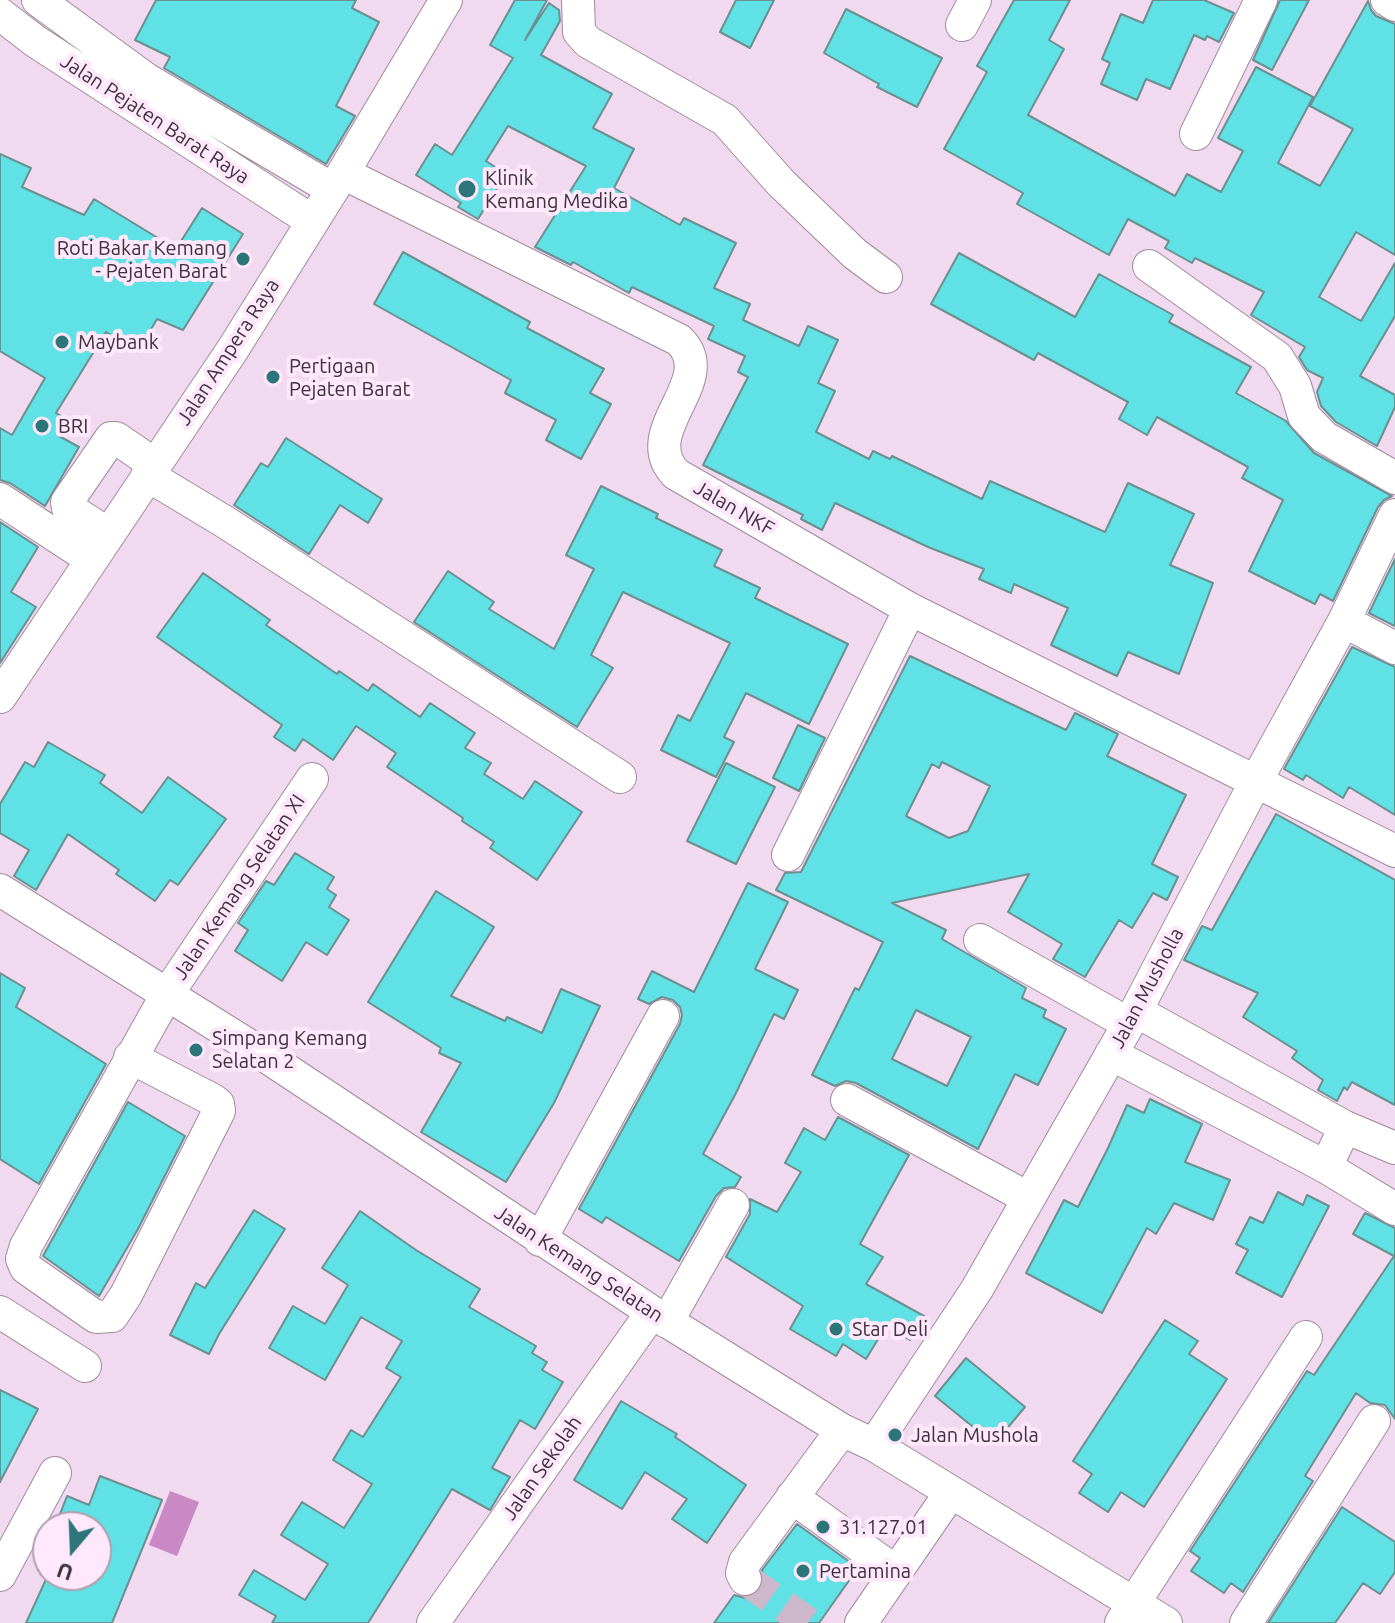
<!DOCTYPE html>
<html>
<head>
<meta charset="utf-8">
<style>
  body { margin:0 }
  #map { position:relative; width:1395px; height:1623px; overflow:hidden; background:#f1daef; font-family:Ubuntu,sans-serif }
  canvas { display:block }
  .north { position:absolute; left:32px; top:1511px; width:80px; height:80px; box-sizing:border-box; background:#ffe7fc; border:2px solid #b19fae; border-radius:50%; rotate:199deg; font-size:22px; font-weight:700; line-height:32px; text-align:center; color:#3b323a }
  .north::after { content:''; display:block; margin:auto; width:28px; height:36px; background:#2c7679; clip-path:polygon(50% 0,100% 100%,50% 72%,0 100%) }
</style>
</head>
<body>
<div id="map">
<canvas width="1395" height="1623"></canvas>
<div class="north">U</div>
</div>
<script>
const g = document.querySelector('canvas').getContext('2d');
g.lineJoin = 'round';
function paint(path, color) {
  g.fillStyle = color;
  g.fill(path, 'evenodd');
}
function stroke(path, color, width, dash) {
  g.strokeStyle = color;
  g.lineWidth = width;
  g.lineCap = dash ? 'butt' : 'round';
  g.setLineDash(dash || []);
  g.stroke(path);
}
function drawText(font, color, halo, rows, align = 'center') {
  g.font = font + ' Ubuntu,sans-serif';
  g.lineWidth = 8;
  g.setLineDash([]);
  g.textBaseline = 'middle';
  g.strokeStyle = halo;
  g.fillStyle = color;
  for (const [text, x, y, turn = 0] of rows) {
    g.save();
    g.translate(x, y);
    g.rotate((+turn || 0) * Math.PI / 180);
    g.textAlign = isNaN(turn) ? turn : align;
    if (halo) g.strokeText(text, 0, 0);
    g.fillText(text, 0, 0);
    g.restore();
  }
}
paint(new Path2D(`
  M170,1491L199,1502L177,1556L149,1545Z`), '#ca88c5');
const building = new Path2D(`
  M156,0H356L352,8L379,22L336,106L355,116L326,164L164,68L170,57L135,40Z
  M515,0H547L525,40L549,3L559,10L560,21L541,55L612,94L593,128L634,149L614,188L680,225L684,218L736,243L714,288L750,304L743,320L799,346L808,326L838,340L818,383L835,391L816,432L869,459L873,451L890,459L892,456L982,499L990,481L1105,532L1128,483L1194,514L1170,565L1213,583L1179,674L1128,652L1117,676L1051,645L1068,608L1014,584L1011,593L979,579L984,569L928,547L835,503L822,530L801,519L803,515L703,465L748,377L738,372L745,356L708,339L714,326L632,287L629,293L573,262L571,265L535,247L586,166L508,126L486,161L506,174L478,219L458,207L461,203L416,175L435,144L452,155L513,58L490,45Z
  M736,0H774L750,48L720,32Z
  M1014,0H1070L1049,40L1064,49L1028,115L1175,196L1187,174L1221,192L1243,151L1218,138L1256,67L1313,97L1278,163L1320,186L1353,129L1310,106L1368,1L1371,10L1376,16L1395,24V255L1356,232L1319,297L1361,321L1395,263V316L1360,376L1395,395V407L1377,446L1336,422L1321,406L1317,392L1323,378L1307,370L1299,357L1305,347L1251,315L1264,292L1195,258L1192,263L1165,248L1169,241L1128,219L1109,255L1017,204L1023,193L944,149L987,72L977,66Z
  M1153,0H1204L1234,13L1219,42L1207,36L1205,40L1194,35L1170,89L1146,79L1137,100L1101,84L1110,63L1102,59L1121,14L1143,23Z
  M1280,0H1309L1272,70L1253,60Z
  M846,9L942,58L917,107L877,87L879,84L824,53Z
  M0,154L31,168L22,187L84,215L94,199L176,249L202,208L243,234L183,330L157,319L138,352L106,332L56,413L68,420L59,436L79,447L45,506L10,483L0,480V428L12,435L45,378L0,351Z
  M403,252L530,322L527,328L604,369L590,393L611,404L581,459L546,440L556,420L505,393L511,380L374,304Z
  M959,253L1075,317L1099,274L1173,315L1169,322L1251,367L1236,393L1286,421L1314,453L1392,496L1384,500L1378,507L1333,601L1320,594L1315,604L1249,571L1283,500L1242,478L1248,467L1157,417L1147,435L1119,419L1128,402L1038,353L1034,360L931,304Z
  M286,438L382,499L368,523L340,505L309,554L234,505L261,463L268,467Z
  M601,486L658,514L656,518L722,550L714,566L760,588L755,598L848,644L809,724L746,693L724,737L734,742L716,777L661,750L678,715L690,721L730,643L623,592L591,655L613,668L577,727L414,622L448,571L494,602L489,609L554,649L594,569L566,555Z
  M0,522L38,547L11,592L36,607L0,663Z
  M1395,559V626L1369,613Z
  M203,573L270,620L266,625L337,674L339,671L368,691L373,684L420,717L430,703L475,733L465,748L491,763L484,774L523,799L535,781L582,812L537,880L490,848L494,842L462,821L463,818L387,767L396,753L356,726L333,760L303,739L295,751L274,737L282,725L157,637Z
  M1352,647L1395,667V815L1349,787L1343,798L1306,775L1303,780L1284,769Z
  M910,656L1066,730L1075,713L1118,734L1107,756L1186,795L1152,864L1178,877L1167,900L1153,893L1132,928L1119,920L1085,977L1053,959L1062,944L1008,912L1029,874L892,903L946,930L942,939L1026,988L1022,998L1046,1010L1043,1017L1066,1029L1038,1085L1015,1074L978,1149L856,1083L846,1081L835,1086L812,1075L855,988L859,990L883,942L776,890L785,873L801,872ZM942,762L990,786L968,831L949,838L906,816L932,764L939,768ZM916,1010L971,1037L947,1086L892,1059Z
  M798,725L825,738L799,791L773,778Z
  M48,742L105,775L100,783L142,813L168,777L226,819L178,885L170,880L155,901L116,874L119,870L68,834L36,890L14,876L29,850L0,833V804L25,762L34,767Z
  M726,763L775,787L736,864L687,841Z
  M1276,814L1395,880V1105L1352,1082L1347,1090L1344,1087L1337,1101L1318,1090L1323,1080L1292,1058L1297,1051L1243,1017L1258,993L1184,960L1202,926L1212,930Z
  M295,853L334,877L327,889L336,895L329,907L349,920L327,955L306,942L282,981L235,951L248,930L238,923L266,881L274,885Z
  M748,883L788,902L755,969L798,990L784,1019L774,1014L735,1095L703,1154L741,1177L735,1187L724,1188L716,1196L679,1261L606,1217L602,1223L579,1209L680,1024L682,1015L680,1007L673,1000L662,997L649,1004L638,999L652,971L694,992Z
  M436,891L494,927L451,996L505,1021L507,1017L542,1033L561,989L600,1006L554,1103L506,1182L421,1132L461,1063L439,1053L441,1048L368,1002Z
  M0,973L25,988L16,1007L106,1064L39,1184L0,1159Z
  M1150,1099L1202,1124L1185,1162L1230,1180L1213,1220L1174,1203L1156,1234L1147,1228L1102,1313L1026,1273L1064,1200L1078,1207L1108,1148L1127,1105L1144,1113Z
  M128,1102L185,1136L138,1229L99,1296L43,1256Z
  M838,1117L909,1155L860,1244L883,1257L866,1284L924,1316L910,1340L886,1326L866,1359L843,1344L836,1356L790,1329L803,1306L726,1257L750,1214V1199L777,1212L801,1172L785,1163L804,1128L825,1140Z
  M1278,1192L1303,1205L1307,1195L1329,1206L1282,1297L1236,1273L1248,1250L1236,1244L1250,1217L1263,1223Z
  M254,1210L285,1229L219,1334L209,1354L170,1335L196,1283L205,1288Z
  M360,1211L416,1250L480,1289L469,1307L536,1346L532,1353L547,1362L542,1370L563,1382L535,1429L520,1420L492,1468L510,1477L490,1510L452,1489L368,1623H272L276,1616L239,1595L254,1570L305,1600L328,1564L281,1535L302,1502L344,1528L372,1484L333,1460L351,1430L363,1437L401,1377L386,1368L402,1341L361,1317L325,1380L269,1348L293,1306L325,1324L348,1285L322,1268Z
  M1365,1213L1395,1228V1419L1385,1405L1370,1403L1356,1393L1305,1476L1313,1481L1243,1592L1231,1583L1224,1593L1191,1571L1200,1558L1190,1551L1307,1371L1314,1375L1394,1256L1353,1234Z
  M1165,1320L1198,1341L1189,1354L1227,1379L1144,1507L1121,1492L1108,1512L1079,1493L1092,1474L1073,1461Z
  M966,1358L1025,1407L994,1444L935,1396Z
  M0,1390L38,1409L0,1482Z
  M621,1401L677,1434L675,1437L746,1485L707,1543L672,1519L687,1499L645,1472L622,1509L574,1480Z
  M100,1476L162,1500L112,1623H26L48,1575H96V1527H55L67,1496L89,1505Z
  M1342,1507L1395,1542V1572L1380,1594L1363,1583L1335,1623H1268Z
  M797,1524L858,1568L819,1623H714L734,1595L745,1598L754,1596L760,1590L764,1581L762,1570Z`);
paint(building, '#60e1e5');
stroke(building, '#6c8f8f', 2);
stroke(new Path2D(`
  M745,1579L808,1623`), '#cdb8cb', 32, [32, 16]);
const minor = new Path2D(`
  M38,0L146,79L332,189
  M578,0L579,32L588,42L725,120L781,183L855,254L886,277
  M1387,0L1395,5
  M0,14L35,41L312,221
  M962,25L975,0
  M1196,134L1261,0
  M343,173L679,340C721,380 634,431 676,474L910,609L1395,851
  M1149,266L1277,357L1295,386L1304,416L1324,437L1395,478
  M147,475L225,522L620,777
  M0,499L91,559
  M108,534L68,508L67,502L111,438H116L154,464
  M1344,621L1395,648
  M0,697L233,349L343,173L446,0
  M788,855L910,609
  M0,890L261,1053L652,1312L842,1430L874,1445L1166,1623
  M980,940L1129,1024
  M1111,1054L1326,1167L1345,1127L1136,1011
  M130,1057L213,1100L218,1104L219,1111L126,1295L112,1316L96,1317L26,1268L22,1259L26,1246L166,996L312,779
  M847,1100L1028,1198
  M1345,1127L1395,1148
  M1326,1167L1395,1209
  M540,1240L663,1016
  M0,1312L85,1366
  M667,1322L733,1205
  M874,1445L977,1289L1136,1011L1255,783L1344,621L1395,515
  M792,1497L896,1572
  M0,1575L55,1473
  M745,1579L742,1573L745,1562L842,1430
  M433,1623L652,1312
  M861,1623L951,1492
  M1121,1623L1306,1337
  M1246,1623L1374,1421`);
stroke(minor, '#a08a9e', 34);
stroke(minor, '#fff', 32);
for (const [x, y, r, color] of [
  [467,189,10,"#2c7679"],
  [243,259,8,"#2c7679"],
  [62,342,8,"#2c7679"],
  [273,377,8,"#2c7679"],
  [42,426,8,"#2c7679"],
  [196,1050,8,"#2c7679"],
  [836,1329,8,"#2c7679"],
  [895,1435,8,"#2c7679"],
  [823,1527,8,"#2c7679"],
  [803,1571,8,"#2c7679"]
]) {
  const dot = new Path2D();
  dot.arc(x, y, r, 0, 2 * Math.PI);
  g.fillStyle = color;
  g.fill(dot);
  stroke(dot, '#ffe7fc', 3);
}
drawText('20px', '#3b323a', '#ffe7fc', [
  ["Jalan Pejaten Barat Raya",155,119,33],
  ["Jalan Ampera Raya",228,352,-57],
  ["Jalan NKF",734,508,30],
  ["Jalan Kemang Selatan XI",239,887,-56],
  ["Jalan Musholla",1147,988,-62],
  ["Jalan Kemang Selatan",579,1264,33],
  ["Jalan Sekolah",542,1468,-55]
]);
drawText('20px', '#3b323a', '#ffe7fc', [
  ["Klinik",485,178],
  ["Kemang Medika",485,201],
  ["Roti Bakar Kemang",227,248,"right"],
  ["- Pejaten Barat",227,271,"right"],
  ["Maybank",78,342],
  ["Pertigaan",289,366],
  ["Pejaten Barat",289,389],
  ["BRI",58,426],
  ["Simpang Kemang",212,1038],
  ["Selatan 2",212,1061],
  ["Star Deli",852,1329],
  ["Jalan Mushola",911,1435],
  ["31.127.01",839,1527],
  ["Pertamina",819,1571]
], 'left');
</script>
</body>
</html>
